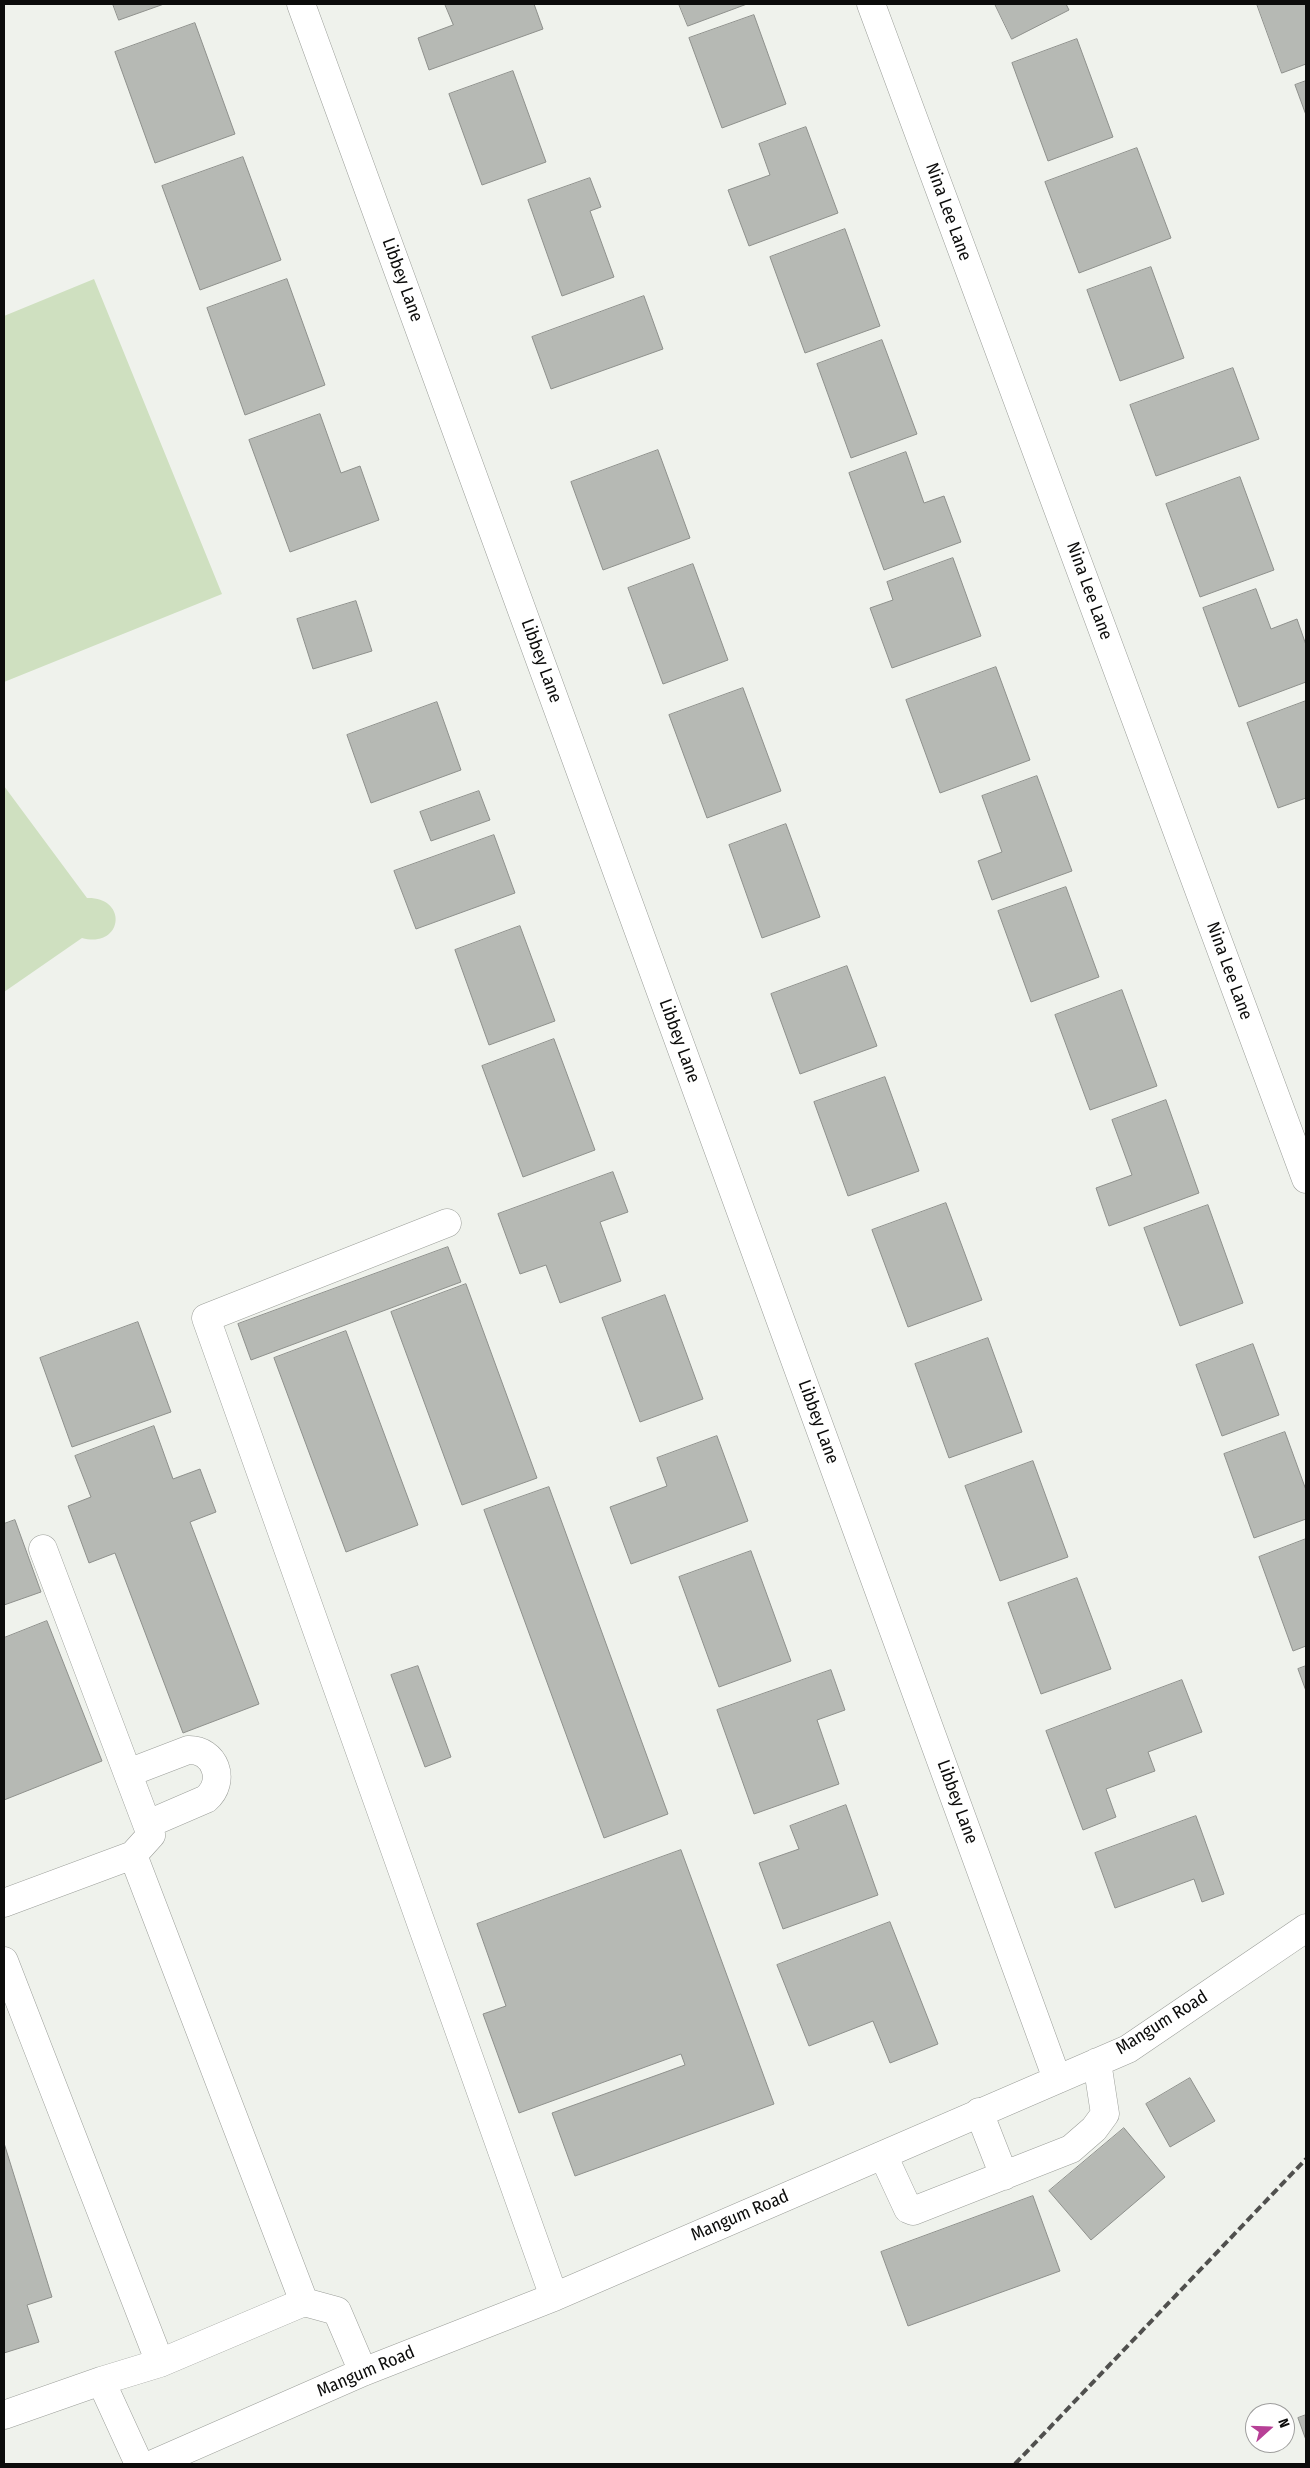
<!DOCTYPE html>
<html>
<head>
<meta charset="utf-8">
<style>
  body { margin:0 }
  #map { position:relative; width:1310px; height:2468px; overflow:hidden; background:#eff2ec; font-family:"Fira Sans Condensed",sans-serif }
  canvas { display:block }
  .frame { position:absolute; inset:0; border:5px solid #0c0c0b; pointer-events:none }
  .north { position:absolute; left:1245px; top:2403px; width:50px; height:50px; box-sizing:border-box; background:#fff; border:1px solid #9e9e9d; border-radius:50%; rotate:70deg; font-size:14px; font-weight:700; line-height:20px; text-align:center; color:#0c0c0b }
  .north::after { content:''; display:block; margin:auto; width:18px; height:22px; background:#b74096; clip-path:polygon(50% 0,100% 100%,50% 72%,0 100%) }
</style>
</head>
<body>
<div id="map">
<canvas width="1310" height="2468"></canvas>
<div class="frame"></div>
<div class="north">N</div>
</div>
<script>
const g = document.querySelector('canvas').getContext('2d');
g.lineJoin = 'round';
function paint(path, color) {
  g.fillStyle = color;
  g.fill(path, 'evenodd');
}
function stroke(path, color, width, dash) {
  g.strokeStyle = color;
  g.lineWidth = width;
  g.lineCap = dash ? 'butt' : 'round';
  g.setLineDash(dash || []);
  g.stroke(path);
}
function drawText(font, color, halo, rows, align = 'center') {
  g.font = font + ' "Fira Sans Condensed",sans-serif';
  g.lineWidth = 4;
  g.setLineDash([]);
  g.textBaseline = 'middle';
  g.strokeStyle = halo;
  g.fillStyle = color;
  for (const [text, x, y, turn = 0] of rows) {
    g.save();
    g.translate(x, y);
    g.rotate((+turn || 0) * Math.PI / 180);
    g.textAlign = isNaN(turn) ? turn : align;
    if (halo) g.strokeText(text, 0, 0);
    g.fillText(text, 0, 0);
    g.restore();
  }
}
paint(new Path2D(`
  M94,279L222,594L4,682V316Z
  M4,786L87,898C129,897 123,949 82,938L4,992Z`), '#cfe0c0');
const building = new Path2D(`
  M113,4H164L119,20Z
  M445,4H534L543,29L429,70L418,38L453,25Z
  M679,4H747L688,26Z
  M995,4H1066L1069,10L1012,39Z
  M1257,4H1306V64L1282,73Z
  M754,15L786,104L722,128L689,38Z
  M195,23L235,134L155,163L115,52Z
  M1077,39L1113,137L1048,161L1012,63Z
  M513,71L546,162L482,185L449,94Z
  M1306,81V115L1295,85Z
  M806,127L838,213L749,246L728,190L770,175L759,144Z
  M1137,148L1171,238L1079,273L1045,182Z
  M243,157L281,260L200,290L162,186Z
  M590,178L601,207L590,211L614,277L562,296L528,200Z
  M845,229L880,326L805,353L770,257Z
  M1151,267L1184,358L1120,381L1087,290Z
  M287,279L325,385L245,415L207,308Z
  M644,296L663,349L551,389L532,337Z
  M882,340L917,434L851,458L817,364Z
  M1233,368L1259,439L1156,476L1130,405Z
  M320,414L341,473L360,466L379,520L290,552L249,440Z
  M658,450L690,538L603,570L571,482Z
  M906,452L924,503L944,496L961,542L884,570L849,473Z
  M1240,477L1274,570L1200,597L1166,504Z
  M953,558L981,636L892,668L870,608L893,600L887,582Z
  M693,564L728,660L663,684L628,588Z
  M1256,589L1271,629L1297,619L1306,645V682L1239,707L1203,608Z
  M356,601L372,651L313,669L297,619Z
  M996,667L1030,760L940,793L906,700Z
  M743,688L781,791L707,818L669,715Z
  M1306,701V798L1278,808L1247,723Z
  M437,702L461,770L371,803L347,735Z
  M1037,776L1072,871L992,900L978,861L1002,852L982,796Z
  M479,791L490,820L431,841L420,812Z
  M786,824L820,917L762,938L729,845Z
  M494,835L515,893L416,929L394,871Z
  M1066,887L1099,977L1031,1002L998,911Z
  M520,926L555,1021L489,1045L455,950Z
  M847,966L877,1046L800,1074L771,994Z
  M1122,990L1157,1086L1090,1110L1055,1015Z
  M554,1039L595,1150L523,1177L482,1066Z
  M885,1077L919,1171L848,1196L814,1102Z
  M1166,1100L1199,1193L1109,1226L1096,1188L1132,1175L1112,1120Z
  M613,1172L628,1212L600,1222L621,1281L560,1303L546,1265L520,1274L498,1214Z
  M946,1203L982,1300L908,1327L872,1230Z
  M1208,1205L1243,1303L1180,1326L1144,1228Z
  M448,1247L461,1282L251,1360L238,1324Z
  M466,1284L537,1478L462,1505L391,1312Z
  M665,1295L703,1399L640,1422L602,1318Z
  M138,1322L171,1412L72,1447L40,1358Z
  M346,1331L418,1525L346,1552L274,1358Z
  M988,1338L1022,1432L949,1458L915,1364Z
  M1253,1344L1279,1415L1222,1436L1196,1365Z
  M154,1426L173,1479L200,1469L216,1512L190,1522L259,1704L183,1733L115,1553L89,1563L68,1506L91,1497L75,1456Z
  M1285,1432L1306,1490V1519L1254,1538L1224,1454Z
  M717,1436L748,1521L631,1564L610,1507L667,1486L657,1458Z
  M1033,1461L1068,1557L1000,1581L965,1486Z
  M549,1487L668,1814L604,1838L484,1510Z
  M15,1520L41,1592L4,1605V1524Z
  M1306,1539V1646L1293,1651L1259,1557Z
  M751,1551L791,1661L719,1687L679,1577Z
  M1077,1578L1111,1669L1041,1694L1008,1603Z
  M47,1621L102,1761L4,1800V1638Z
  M418,1666L451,1757L425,1767L391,1675Z
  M1306,1666V1691L1298,1669Z
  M831,1670L845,1710L817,1720L839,1784L754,1814L717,1710Z
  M1182,1680L1202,1732L1148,1752L1155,1771L1106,1789L1116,1817L1083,1830L1046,1731Z
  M846,1805L878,1895L783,1929L759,1863L799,1849L790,1826Z
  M1196,1816L1224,1894L1202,1902L1194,1879L1115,1908L1095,1853Z
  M681,1850L774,2104L575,2176L552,2113L685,2065L681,2054L519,2113L483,2014L506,2006L477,1924Z
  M890,1922L938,2044L890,2063L873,2021L809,2046L777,1965Z
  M1190,2078L1215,2121L1170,2147L1146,2104Z
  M1124,2128L1165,2177L1091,2240L1049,2191Z
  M4,2143L52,2297L27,2305L39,2342L4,2353Z
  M1033,2196L1060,2271L908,2326L881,2252Z
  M1306,2415V2440L1298,2418Z`);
paint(building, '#b6b9b4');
stroke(building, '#8e908c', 1);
const minor = new Path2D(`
  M301,4L1057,2079
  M871,4L1306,1179
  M447,1223L206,1318L554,2297
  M43,1549L151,1835L133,1855
  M128,1773L188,1750C215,1749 227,1781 206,1799L148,1824
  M4,1903L133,1855L304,2302L337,2311L363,2372
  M4,1961L160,2363
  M979,2112L1004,2176
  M883,2155L908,2209L913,2211L1071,2149L1094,2129L1105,2114L1097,2062
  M101,2381L139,2464
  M4,2415L101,2381L160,2363L304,2302
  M153,2464L363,2372L554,2297L1128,2049L1306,1928`);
stroke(minor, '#9b9e99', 29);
stroke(minor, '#fff', 28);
stroke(new Path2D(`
  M1015,2464L1306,2159`), '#50504e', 4, [8, 4]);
drawText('18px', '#0c0c0b', '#fff', [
  ["Nina Lee Lane",948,212,70],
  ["Libbey Lane",402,280,70],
  ["Nina Lee Lane",1089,591,70],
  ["Libbey Lane",541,661,70],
  ["Nina Lee Lane",1229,971,70],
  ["Libbey Lane",679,1041,70],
  ["Libbey Lane",818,1422,70],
  ["Libbey Lane",957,1802,70],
  ["Mangum Road",1162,2023,-32],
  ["Mangum Road",740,2216,-23],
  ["Mangum Road",366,2372,-23]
]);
</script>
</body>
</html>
